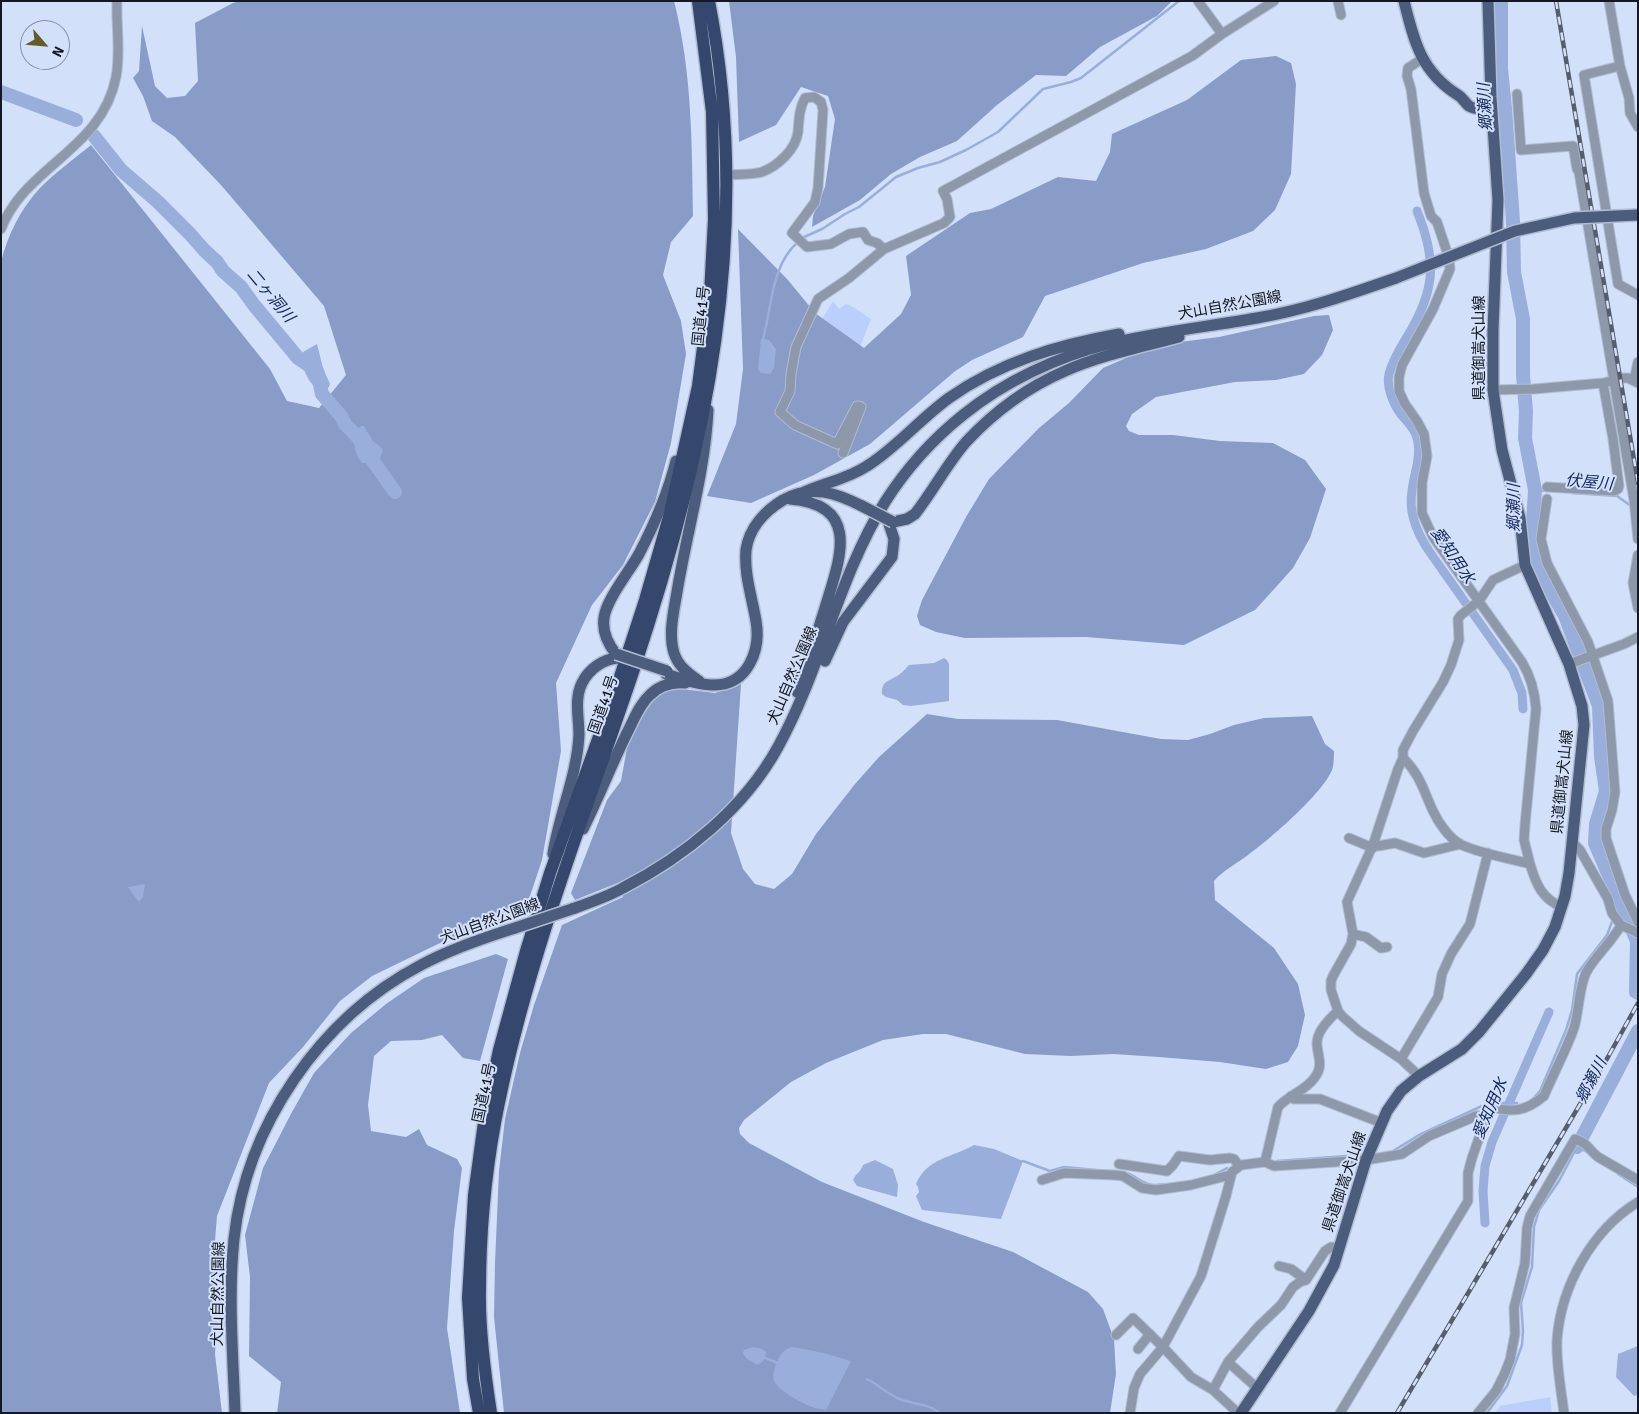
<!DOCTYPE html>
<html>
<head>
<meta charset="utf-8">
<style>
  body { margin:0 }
  #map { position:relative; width:1639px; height:1414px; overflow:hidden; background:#d3e0f9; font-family:Signika,sans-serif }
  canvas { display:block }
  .frame { position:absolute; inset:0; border:2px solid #131823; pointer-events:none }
  .north { position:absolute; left:20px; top:20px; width:50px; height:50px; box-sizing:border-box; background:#d3e0f9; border:1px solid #8690a3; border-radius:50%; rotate:117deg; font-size:14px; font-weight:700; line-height:20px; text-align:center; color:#131823 }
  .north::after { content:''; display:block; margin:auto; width:18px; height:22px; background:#635b28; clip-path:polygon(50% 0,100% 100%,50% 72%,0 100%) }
</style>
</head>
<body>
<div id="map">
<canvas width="1639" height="1414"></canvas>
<div class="frame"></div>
<div class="north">N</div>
</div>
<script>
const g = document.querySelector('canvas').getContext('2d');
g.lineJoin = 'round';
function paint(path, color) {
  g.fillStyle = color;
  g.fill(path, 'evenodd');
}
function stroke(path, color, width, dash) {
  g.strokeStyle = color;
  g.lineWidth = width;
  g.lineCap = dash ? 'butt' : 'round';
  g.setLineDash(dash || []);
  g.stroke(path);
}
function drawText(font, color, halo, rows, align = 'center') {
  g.font = font + ' Signika,"Noto Sans JP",sans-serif';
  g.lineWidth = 4;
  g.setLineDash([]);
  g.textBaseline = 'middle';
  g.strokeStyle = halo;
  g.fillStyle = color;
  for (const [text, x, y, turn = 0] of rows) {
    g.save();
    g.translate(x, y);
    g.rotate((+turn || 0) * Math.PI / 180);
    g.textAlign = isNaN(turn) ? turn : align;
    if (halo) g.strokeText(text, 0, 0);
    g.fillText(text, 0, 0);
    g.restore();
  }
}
paint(new Path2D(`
  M833,301L839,309L846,304C856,307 862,314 871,319L858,352L818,326Z
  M1550,1397L1552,1413H1495L1500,1406Z`), '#bacffb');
paint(new Path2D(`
  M239,1H674C692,71 692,144 693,216L671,242L663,275L681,321L686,354L671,443L655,502L623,565L592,605L556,683L561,751L542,860L525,911L438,944L372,976L340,1001L303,1047L269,1083L217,1216L213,1266L218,1308L215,1354L222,1413H1V262C8,234 21,208 41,187C56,172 74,159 91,145L270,369L287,401L319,408L346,375L324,306L221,185L175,137L152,121L143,96L133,78L139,71L142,26L155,86L167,98L185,96L198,81L195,23L233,3Z
  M729,1H1172L1157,16L1100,47L1066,76L1036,75L997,105L957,141L920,157L891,174L860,200L812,227L813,216L825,187L835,119L828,96L801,87L776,125L739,142L736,57Z
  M1276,56L1291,63L1296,84L1291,174L1275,210L1253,231L1206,249L1143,263L1045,296L1023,337L972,360L954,372L870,444L814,475L751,503L707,496L736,424L743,369L738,229L788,280L815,313L864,348L901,314L911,295L906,256L970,213L991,209L1058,177L1096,181L1110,152L1112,134L1187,100L1241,60Z
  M1329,315L1333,330L1322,355L1304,374L1276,380L1235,382L1156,397L1132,414L1126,426L1129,431L1139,435H1173L1220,441L1273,443L1305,460L1326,489L1310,538L1293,568L1276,587L1255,610L1184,645L1086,637L965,638L936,632L920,625L917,616L922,600L966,517L989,479L1039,428L1069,403L1103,368L1133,355L1180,342L1219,337L1314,316Z
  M741,684L731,833L743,869L755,884L774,889L792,874L816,834L855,784L879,757L927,714L958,719L1057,720L1161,739L1188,740L1210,734L1234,725L1264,718L1312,716L1325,744L1334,751C1334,756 1334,765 1332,770C1323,793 1269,840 1248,855C1236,864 1224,870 1214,881L1215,900L1274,948L1298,984L1305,1015L1298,1046L1288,1062L1266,1069L1220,1062L1159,1057L1113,1054L1071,1056L1025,1054L946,1034H923L883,1040L826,1063L791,1082L744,1120L739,1128L740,1134L749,1143L822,1182L924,1222L1013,1252L1088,1292L1103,1309L1114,1339L1116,1374L1110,1413H504L494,1317L495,1263L499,1171L505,1119L520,1053L534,1005L562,925L623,897L620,882L575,900L571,893L607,800L621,781L629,737L655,696L674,688L715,693Z
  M496,954L508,959L480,1061L463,1058L442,1035L422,1040L391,1041L374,1056L368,1105L371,1131L406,1137L419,1129L427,1145L457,1159L462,1168L454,1231L447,1328L460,1413H277L281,1382L249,1356L250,1277L245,1235L263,1168L292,1112L314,1073L351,1033L386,1004L424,978Z`), '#889cc7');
paint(new Path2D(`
  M761,339L769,340L776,349L774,368L770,374L761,373L758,370Z
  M317,344L323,368L330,384L329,387L321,391C309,386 299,364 303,352Z
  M361,426H364L373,441L382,448L383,451L380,458L367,463H362C355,456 354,443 353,433Z
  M944,658L947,660L949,664V701L911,706L903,705L897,700L886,697L882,694C881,680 891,681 900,674C904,671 906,668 909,665L934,663Z
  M145,884L143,897L139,902L128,887Z
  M974,1145L994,1149L1023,1161L1001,1219L922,1210L916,1196L919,1192L918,1187L916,1184C927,1158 951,1158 974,1145Z
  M875,1160L893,1169L898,1185L897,1197L857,1186L853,1180C856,1173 860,1173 863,1165Z
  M1638,1346V1395L1634,1396L1616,1377L1618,1354Z
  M753,1347L762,1349L766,1352C765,1359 764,1362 757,1365L747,1359L743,1353L744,1350Z
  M793,1347L824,1353L851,1361L826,1410C822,1409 818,1409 815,1408C805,1405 776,1390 774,1380C772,1375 775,1367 777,1362C781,1353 784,1349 793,1347Z`), '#99aeda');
stroke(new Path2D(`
  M802,238L822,229L845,214L859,207L896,177L918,168L940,162L966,150L998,132L1043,89L1071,82L1081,78L1179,1
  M763,339C772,307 771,265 798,242
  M1535,490L1547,491
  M1572,493L1617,496L1631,506
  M1615,914L1617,909L1621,906
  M1532,1100L1540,1091L1566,1030L1572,1010L1577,974L1607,935L1613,919
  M1502,1103H1517
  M1393,1151L1419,1135L1482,1106
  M1023,1161L1050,1171L1064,1167L1096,1170
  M1277,1161L1361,1155
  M1124,1173C1133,1173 1137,1180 1146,1183C1153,1187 1162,1184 1170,1184
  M1618,1174L1638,1187
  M1212,1176L1227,1168
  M765,1358L778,1363
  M867,1379C879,1385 890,1396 902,1400C915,1404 929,1404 940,1413
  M1487,1413L1507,1386L1522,1345L1523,1331L1521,1303L1532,1267L1534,1227L1539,1210L1559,1181L1577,1147L1587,1152`), '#99aeda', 2.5);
stroke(new Path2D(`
  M1417,211C1436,258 1436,287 1411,330C1403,344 1393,358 1389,374C1386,386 1393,403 1400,413C1406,421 1415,428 1417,438C1422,456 1414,473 1412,491C1408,513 1417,533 1429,551L1513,670L1522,693L1523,709
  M1485,1223L1483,1191L1485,1166L1492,1142L1549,1012`), '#99aeda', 9);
stroke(new Path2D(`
  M1501,1V69L1505,108L1513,221L1514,272L1523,319V375L1526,411L1525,438L1535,490L1532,539L1539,569L1565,616L1599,706L1601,757L1606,791L1596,824L1595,843L1637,941L1636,992L1638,993
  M1,92L76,120
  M94,136L121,170L158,202L190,234L204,250L217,262L223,271L241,287L254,305L298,358L317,371L322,394L341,416L345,424L368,448L373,461L395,492
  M1577,1147L1638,1031`), '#99aeda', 14);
const minor = new Path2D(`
  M1198,1L1222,34
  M1338,1L1341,15
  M1609,1L1620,66L1629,98L1630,113L1638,127
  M1422,59L1408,68L1407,76L1411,89L1424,193L1431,216L1437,222L1449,258L1450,269L1433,309L1402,365L1399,377V391L1405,404L1417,421L1424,434L1427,456L1422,483V513L1433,537L1522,662C1531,677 1535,693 1536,709L1525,825L1524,840L1530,864
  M1620,66L1584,75L1618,284L1638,295
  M1517,94L1521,150L1573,146L1577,169L1579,172L1634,500L1638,539
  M727,175C738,174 752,175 762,172C778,166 796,149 798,132C799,120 799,109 805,98L814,97L821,102L823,110L818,188L815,202L792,233L807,247L831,244L849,234L863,232L868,240L877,243L884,249
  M1,229C25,166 102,150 116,77C121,52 116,27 117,1
  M1634,380L1638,362
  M1493,390L1534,389L1603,383L1623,378H1628L1638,383
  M843,453L859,412L861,407L859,406H857L837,444L795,425L780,412L790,391L791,374L796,347L818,299L849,278L884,249L944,223L950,217L947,199L943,191L1192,56L1222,34L1274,1
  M1547,487L1614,491L1618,489L1619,486L1613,439L1603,383
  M1547,499L1541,539L1547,563L1588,642L1608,701L1615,792L1612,810L1606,829V838L1625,895L1638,922
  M1638,555L1633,583L1638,608
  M1569,664L1624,644L1638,637
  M1403,758C1420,774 1424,792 1433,811C1438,822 1449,838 1460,844C1477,853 1509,858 1530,864C1536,884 1542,899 1562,907
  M1349,838L1373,848
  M1572,842L1580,850L1608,899L1612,913L1621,925L1638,933
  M1373,845L1378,846L1395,843L1424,853L1457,845L1459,843
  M1353,934L1366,937L1381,948L1387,947
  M1401,1059L1438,997L1442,974L1451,954L1470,924L1488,853
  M1419,1076L1401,1059L1359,1031L1342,1016L1338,1011L1331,990V981L1333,976L1351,944L1353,934L1347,902L1373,845L1398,769L1403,758V750L1413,731L1443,682L1451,665L1459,640L1458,619L1461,615L1479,601L1493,580L1525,565
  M1291,1096L1294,1099H1320L1382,1123
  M1265,1162L1274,1166L1366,1160L1402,1154L1429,1136L1476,1116L1487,1115L1491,1107C1514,1113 1526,1111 1544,1096C1553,1074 1566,1051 1574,1028C1579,1012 1579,985 1587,971C1596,955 1612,942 1621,925
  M1119,1164L1167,1171L1173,1165L1179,1156L1210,1160L1230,1158L1234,1159L1239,1166
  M1042,1180L1064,1173L1114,1175L1123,1176L1142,1188L1156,1190L1191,1185L1230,1175
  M1279,1266L1291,1269L1306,1280
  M1116,1335L1133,1318L1163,1347L1191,1377L1213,1390L1238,1413
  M1138,1349L1150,1334
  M1228,1362L1257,1388
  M1213,1390L1228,1362L1258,1327L1281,1305L1293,1287L1300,1282L1306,1280L1325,1251L1331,1247L1339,1248
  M1130,1413L1134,1388L1140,1374L1163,1347L1201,1276L1226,1196L1232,1172L1241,1165L1265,1162L1278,1107C1290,1094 1309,1089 1317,1074C1323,1064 1317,1054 1317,1043C1317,1031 1329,1019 1338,1011
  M1340,1413L1468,1201V1173L1472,1158L1487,1115
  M1478,1413L1496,1391L1504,1375L1510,1360L1515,1334L1514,1308L1525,1263L1527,1228L1530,1216L1575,1139C1589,1144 1587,1148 1598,1157L1638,1180
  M1564,1413C1561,1389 1556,1364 1557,1340C1561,1286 1592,1230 1638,1202`);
const major = new Path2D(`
  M1404,1C1414,41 1421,72 1458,95C1463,98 1465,103 1469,106C1475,110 1485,109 1492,110
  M800,494C822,483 846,480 867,466C896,448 920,419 949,398C1000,362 1058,345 1119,334
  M790,499C863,505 839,561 825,608C816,636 808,665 797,692
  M893,522L907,519L915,514C933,491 947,464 966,442C993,413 1028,387 1065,371C1101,355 1141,347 1179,337
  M616,654C608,644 602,632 604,618C606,600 629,572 639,554C654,525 668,493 676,461
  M825,661L843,622L892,557L894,539L889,524
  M666,674C682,679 698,685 714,685C748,685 761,650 756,621C752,597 744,575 746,550C749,528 765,511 783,500C812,484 836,493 862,506
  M699,681C688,673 678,666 674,653C668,634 674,610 677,592C687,531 705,472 708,410
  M583,829C599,797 612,763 628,731C634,719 640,704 650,695C660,685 672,682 685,683
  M553,854C559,814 577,776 579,735C579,718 574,699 582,683C589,669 603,659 618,658
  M572,909C589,903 607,897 623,888C685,856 744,809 778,747C821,669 838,578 885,502C906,469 933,439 963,415C1005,381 1057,357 1108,344C1157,332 1207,327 1257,318C1305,310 1350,294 1396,278
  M235,1413C233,1355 228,1296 234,1239C246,1126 320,1018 421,965C451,949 483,938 515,928
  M1241,1413L1309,1311L1334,1265L1366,1160L1387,1111L1401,1091L1419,1076L1462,1049L1479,1032L1526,974L1543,950L1555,927L1565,896L1569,873L1584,725L1582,706L1569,664L1525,565L1520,518L1502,450L1493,390V330L1498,200L1491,97L1488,1`);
const highway = new Path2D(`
  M479,1413L473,1379L468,1298L474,1195L484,1122L499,1050L526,951L550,873L616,689L645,600L669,517L698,386L710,294L714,219L712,112L698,1
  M491,1413C485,1374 479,1329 480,1290C480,1235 485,1178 495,1123C524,968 583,821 633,672C706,454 754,231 709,1`);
stroke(minor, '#b0bcd2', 11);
stroke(major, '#b0bcd2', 14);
stroke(highway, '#b0bcd2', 15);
stroke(minor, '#8e98ab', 9);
stroke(major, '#4c5c7d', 11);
stroke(highway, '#35476c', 12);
const rail = new Path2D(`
  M1556,1L1638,483
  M1397,1413L1608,1057L1638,1003`);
stroke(rail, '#565e6e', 4.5);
stroke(rail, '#d3e0f9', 2.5, [8]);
const majorBridge = new Path2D(`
  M1396,278L1515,231L1574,218L1638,215
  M862,506L893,522
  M616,654L667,671
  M515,928L572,909`);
stroke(majorBridge, '#b0bcd2', 14, []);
stroke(majorBridge, '#4c5c7d', 11);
drawText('15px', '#131823', '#d3e0f9', [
  ["犬山自然公園線",1230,306,-10],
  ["国道41号",702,316,-84],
  ["県道御嵩犬山線",1480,348,-90],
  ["犬山自然公園線",793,676,-67],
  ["国道41号",604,705,-71],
  ["県道御嵩犬山線",1563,782,-84],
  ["犬山自然公園線",490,922,-20],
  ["国道41号",485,1093,-78],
  ["県道御嵩犬山線",1345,1182,-71],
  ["犬山自然公園線",219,1294,-89]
]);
drawText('italic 16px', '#12265b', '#d3e0f9', [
  ["郷瀬川",1486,107,-94],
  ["二ヶ洞川",270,296,50],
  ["伏屋川",1589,483,5],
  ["郷瀬川",1515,508,-90],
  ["愛知用水",1452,556,56],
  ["郷瀬川",1592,1081,-63],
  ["愛知用水",1491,1109,-67]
]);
</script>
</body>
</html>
